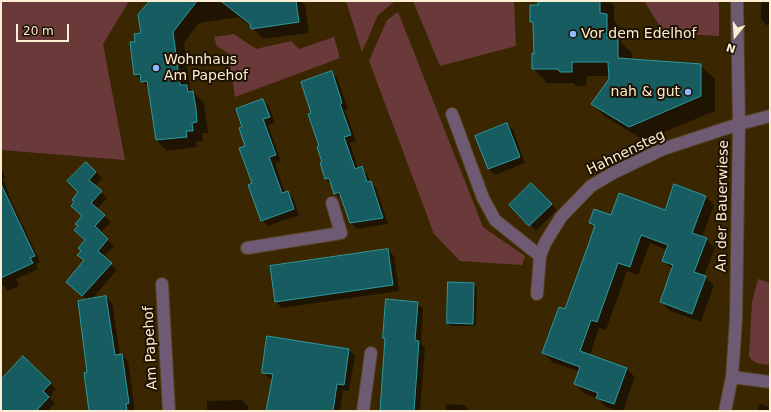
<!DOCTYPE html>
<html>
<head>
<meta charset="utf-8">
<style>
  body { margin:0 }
  #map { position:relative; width:771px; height:412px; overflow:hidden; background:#3a2702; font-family:"DejaVu Sans",sans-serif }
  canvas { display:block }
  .frame { position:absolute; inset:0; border:2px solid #fdedd2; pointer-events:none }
  .north { position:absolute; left:715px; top:16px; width:40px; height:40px; -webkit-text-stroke:3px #1d1100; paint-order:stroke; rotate:198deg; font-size:11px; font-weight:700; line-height:16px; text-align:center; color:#fdedd2 }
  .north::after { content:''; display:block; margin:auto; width:14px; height:18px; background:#fdedd2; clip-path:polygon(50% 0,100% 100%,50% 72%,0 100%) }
  .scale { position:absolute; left:16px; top:24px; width:53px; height:18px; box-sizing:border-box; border:2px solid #fdedd2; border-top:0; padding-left:5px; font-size:12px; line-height:14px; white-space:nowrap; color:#fdedd2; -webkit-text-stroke:3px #1d1100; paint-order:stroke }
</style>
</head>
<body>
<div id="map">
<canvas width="771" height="412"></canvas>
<div class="frame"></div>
<div class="north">N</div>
<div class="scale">20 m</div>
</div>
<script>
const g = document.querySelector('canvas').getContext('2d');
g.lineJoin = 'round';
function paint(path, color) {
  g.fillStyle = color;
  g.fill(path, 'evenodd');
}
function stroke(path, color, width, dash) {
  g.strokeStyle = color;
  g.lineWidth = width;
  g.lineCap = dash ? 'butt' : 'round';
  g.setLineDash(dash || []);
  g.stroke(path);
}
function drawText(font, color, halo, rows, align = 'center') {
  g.font = font + ' "DejaVu Sans",sans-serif';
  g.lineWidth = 4;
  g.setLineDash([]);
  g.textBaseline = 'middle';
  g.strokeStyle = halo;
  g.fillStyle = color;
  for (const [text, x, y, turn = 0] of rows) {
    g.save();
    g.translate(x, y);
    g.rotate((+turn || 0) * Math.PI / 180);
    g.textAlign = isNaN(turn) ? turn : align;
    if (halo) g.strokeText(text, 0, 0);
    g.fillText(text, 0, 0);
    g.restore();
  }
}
paint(new Path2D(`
  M1,1H129L103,44L125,160L1,150Z
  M346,1H395L378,15L362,52Z
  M413,1H514L516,46L440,66Z
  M644,1H719V36L664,33Z
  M398,12L483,227L525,256L522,265L460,261L434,234L369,61L387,20Z
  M234,34L256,49L291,41L299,49L334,37L340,58L235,97L228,53L217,46L214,37Z
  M758,279L770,283V365C761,364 753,364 749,356L752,302Z`), '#6a3a3a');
paint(new Path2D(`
  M151,1H301L305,5L309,33L263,39L251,26L239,17L199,23L184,43L190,89L204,103L208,133H202L203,141L196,142L197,147L167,151L156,140L149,88L135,74L136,43L142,34Z
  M539,1H609L614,6V21L621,29V43L632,53V60L700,65L715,79V111L644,140L607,118L592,104L610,79V76H587L586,86H576L573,83H547L533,68L535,55L534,25L531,22L539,6Z
  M761,1H770V25H766L761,19Z
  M769,29H770V57L769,56Z
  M331,72L337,78L348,109L345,110L356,141L350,143L358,169L361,168L367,174L370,182L376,188L388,224L357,229L351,223L342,199L335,193L332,185L326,179L320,147L312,114Z
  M263,100L269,106L275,123L268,125L281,161L275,163L285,193L287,192L293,198L299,215L268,226L262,220L253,184L243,127Z
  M507,124L513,130L525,163L495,175L489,169L476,136Z
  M1,168L6,178L3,179L9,194H8L40,262L36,264L38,269L16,279L19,286L8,291L1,283Z
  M96,172L102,178L95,186L107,198L97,209L111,222L100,233L114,246L103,257L117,270L91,300L106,297L112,303L120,355H122L128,361L135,411H90L88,373L87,300L73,288L84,260L78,254L82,251L87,241L79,226L83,216L80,192L68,181Z
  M531,184L557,210L536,231L510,205Z
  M705,196L714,205L702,237L706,239L715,248L704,276L714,285L701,322L670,311L661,302L673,270L663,261L667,250L650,243L638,275L627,271L606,330L599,328L590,355L626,368L635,377L623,411H618L606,407L597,398L584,393L575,384L580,372L552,362L543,353L566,311L595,227L590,222L612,216L666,211Z
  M388,250L394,256L399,291L282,308L276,302Z
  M449,283L474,284L477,287L476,326H451L448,323Z
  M417,303L423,309L421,344L425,348L420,411H381L386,340L384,338Z
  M349,350L355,356L349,391L343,390L340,411H268L273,379L269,378L263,372Z
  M1,382L50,383L56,389L49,397L55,403L48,411H1Z
  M242,400L248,406V411H207V401Z
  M446,404L464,405L470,411H446Z
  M760,404L770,407V411H757Z`), '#0007');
const building = new Path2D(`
  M150,1H197L173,32L180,85H187L188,92L193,91L196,109L197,122L192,123L193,131H186L187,137L156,140L147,81L141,82L140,74L134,75L130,42H135L134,34L141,33L138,15Z
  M221,1H296L299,22L251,29L250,24Z
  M538,1H600V13L607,14V38H618V58L701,64V96L629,127L591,104L609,79L608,62H572V72H560L558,69H532V53L534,54L533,22H530V5H538Z
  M332,71L342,103L340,104L351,135L344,137L355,169L362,166L367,182L371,181L383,218L350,223L339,192L334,194L329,178L325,179L320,163L322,162L317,147L319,146L308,114L311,113L301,82Z
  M263,99L270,117L263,119L276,155L269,157L282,193L288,191L294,209L261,221L248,185L252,183L239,148L245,146L239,128L242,127L236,109Z
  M507,123L520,157L488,169L475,136Z
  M86,162L96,172L89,180L102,191L91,203L105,215L95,226L108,239L98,251L112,263L82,296L66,282L84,260L77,255L81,251L78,248L85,240L74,230L78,226L75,224L82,216L71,206L74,202L72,200L78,192L67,181Z
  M531,183L552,204L529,226L509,205Z
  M1,184L35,256L30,258L33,263L1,278Z
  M674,184L706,196L692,233L707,238L694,272L706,276L692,314L660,302L673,265L662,261L668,245L641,235L630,267L618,263L597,322L591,320L580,351L627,368L614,404L596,398L598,393L574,384L580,367L542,353L559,307L565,309L589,243L595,225L589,223L594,209L611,215L619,193L665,210Z
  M388,249L393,285L275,302L270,266Z
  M448,282L474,283L473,324L447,323Z
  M106,296L115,355L122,354L129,403L126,404L127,411H89L84,373L87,372L78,301Z
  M386,299L418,302L415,340L419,341L414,411H380L385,338H383Z
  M267,336L349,349L344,385L337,384L333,411H266L273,374L262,373Z
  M23,356L51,383L43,391L49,397L36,411H1V380Z`);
paint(building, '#165c60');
stroke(building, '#2b9ba1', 1);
const minor = new Path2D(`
  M452,114L483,198L495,220L540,256
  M247,248L341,233L332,203
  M162,284L169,411
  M537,294L540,256L545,243L561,217L591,186L613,173L663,149L739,124L770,116
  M732,377L770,382
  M363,411L371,353
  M725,411L732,377L736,319L739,124L737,1`);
stroke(minor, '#55431f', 14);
stroke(minor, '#6e5a72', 12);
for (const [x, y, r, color] of [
  [573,34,4,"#8fb8fd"],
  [156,68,4,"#8fb8fd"],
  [688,92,4,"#8fb8fd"]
]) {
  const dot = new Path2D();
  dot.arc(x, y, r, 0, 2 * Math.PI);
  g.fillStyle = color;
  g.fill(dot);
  stroke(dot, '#1d1100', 1.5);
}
drawText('14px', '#fdedd2', '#1d1100', [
  ["Vor dem Edelhof",581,34],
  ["Wohnhaus",164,60],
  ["Am Papehof",164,76],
  ["nah & gut",680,92,"right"]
], 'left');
drawText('14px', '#fdedd2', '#1d1100', [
  ["Hahnensteg",626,153,-26],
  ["An der Bauerwiese",723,206,-89],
  ["Am Papehof",151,348,-93]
]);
</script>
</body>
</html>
